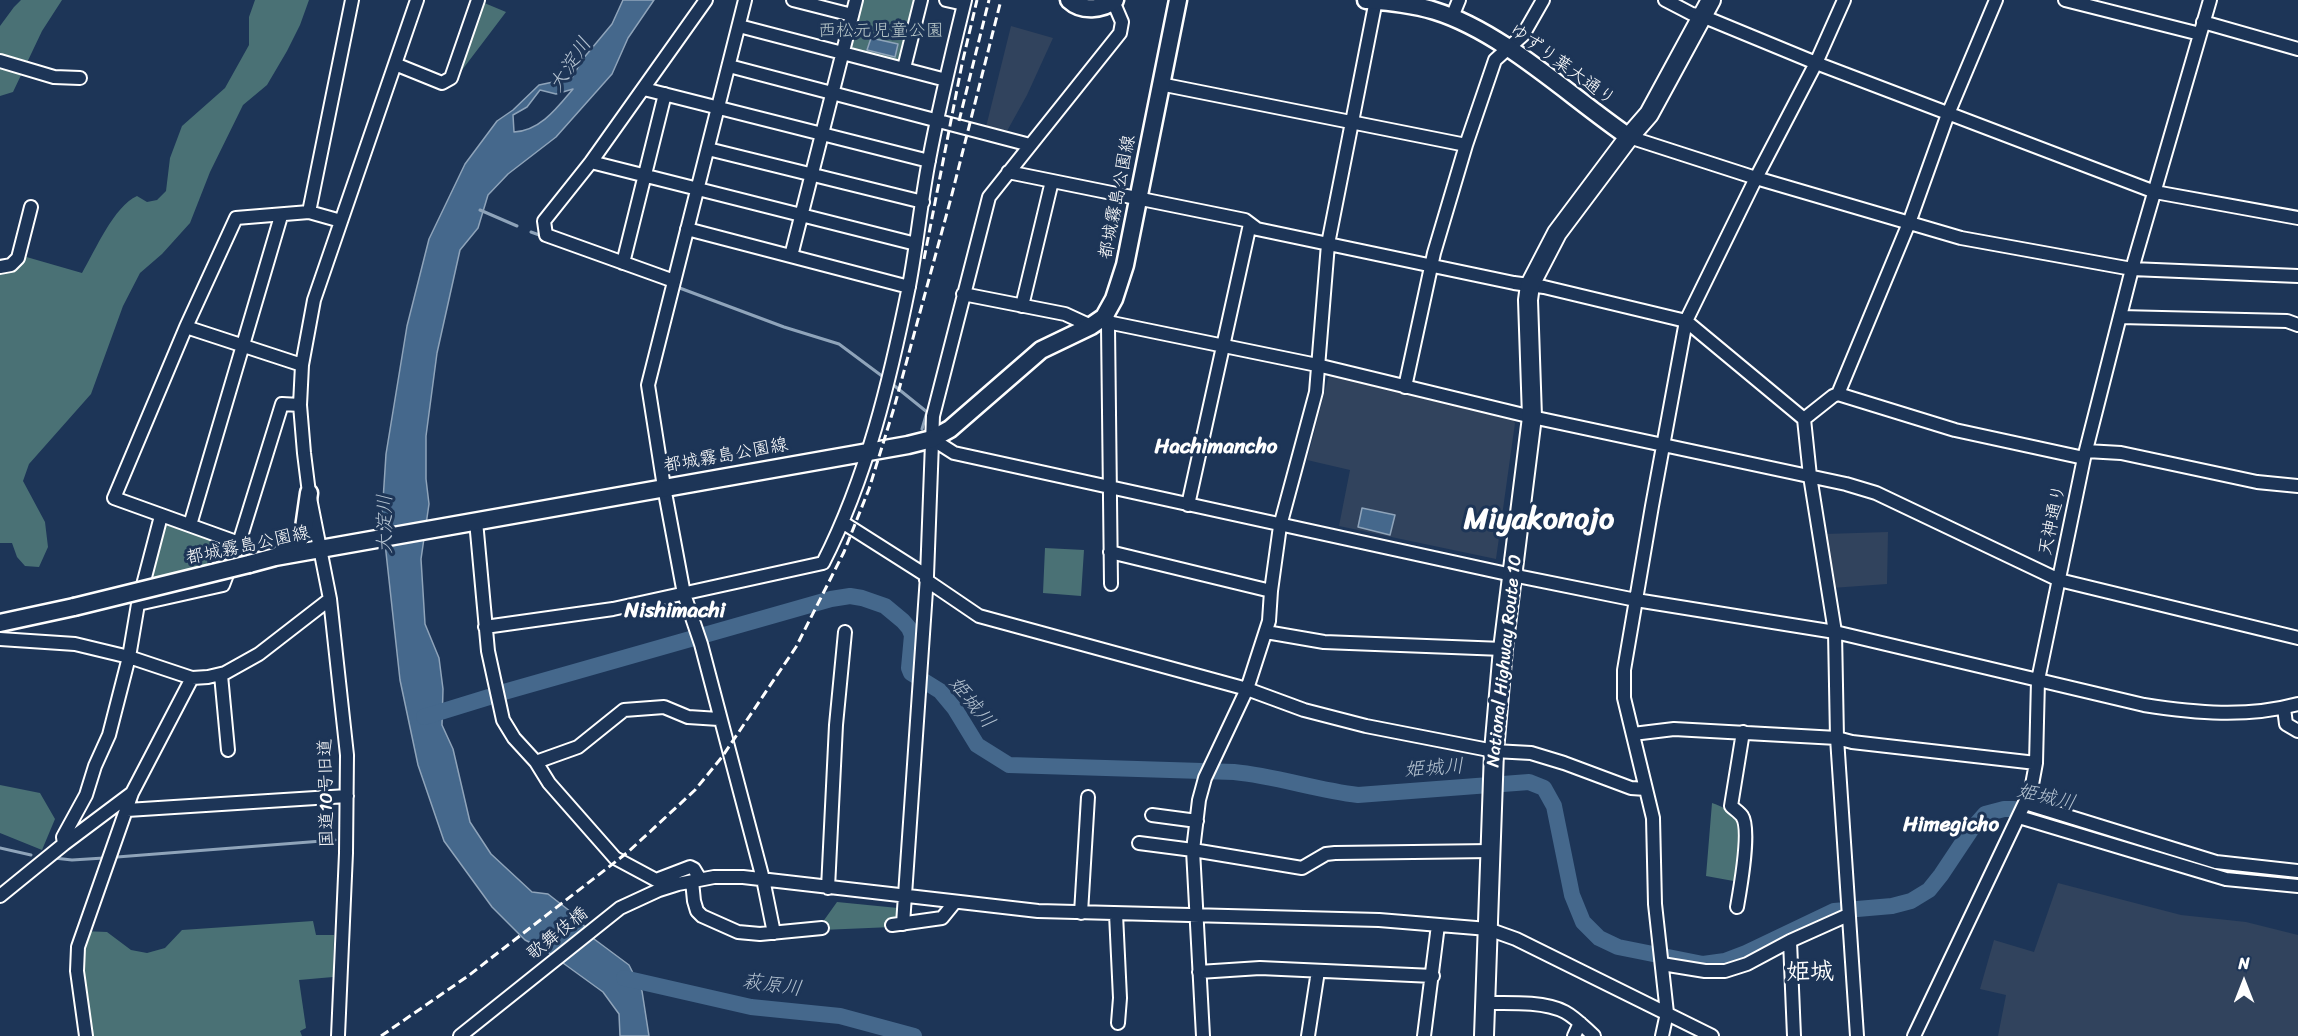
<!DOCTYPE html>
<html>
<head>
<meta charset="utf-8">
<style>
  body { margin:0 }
  #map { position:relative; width:2298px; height:1036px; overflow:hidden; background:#1d3557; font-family:Sriracha,sans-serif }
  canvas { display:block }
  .north { position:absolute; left:2214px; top:952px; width:60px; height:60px; -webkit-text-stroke:4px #1d3557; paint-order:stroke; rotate:0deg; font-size:16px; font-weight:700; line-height:24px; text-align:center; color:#fff }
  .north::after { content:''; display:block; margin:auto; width:21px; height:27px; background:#fff; clip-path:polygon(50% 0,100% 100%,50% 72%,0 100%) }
</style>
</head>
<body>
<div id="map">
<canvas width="2298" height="1036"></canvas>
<div class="north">N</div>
</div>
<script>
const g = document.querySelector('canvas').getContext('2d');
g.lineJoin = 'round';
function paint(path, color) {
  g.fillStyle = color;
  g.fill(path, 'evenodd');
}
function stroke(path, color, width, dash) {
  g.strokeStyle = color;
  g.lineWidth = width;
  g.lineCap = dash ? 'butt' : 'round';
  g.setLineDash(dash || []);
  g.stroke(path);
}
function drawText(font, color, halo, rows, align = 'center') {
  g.font = font + ' Sriracha,"Klee One",sans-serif';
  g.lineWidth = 6;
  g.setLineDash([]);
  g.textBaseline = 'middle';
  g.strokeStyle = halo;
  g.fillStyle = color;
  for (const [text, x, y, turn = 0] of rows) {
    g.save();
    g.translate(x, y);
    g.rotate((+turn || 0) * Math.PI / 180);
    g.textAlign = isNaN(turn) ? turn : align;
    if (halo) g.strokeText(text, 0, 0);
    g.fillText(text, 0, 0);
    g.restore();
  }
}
paint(new Path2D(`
  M1011,26L1053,38L1027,95L1007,131L986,127Z
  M1329,375L1513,417L1515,423L1496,559L1339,526L1350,470L1307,460Z
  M1888,532L1887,584L1832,588L1825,534Z
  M2058,883L2181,915L2246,922L2298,935V1036H1998L2006,995L1980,989L1994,940L2034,952Z`), '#31435d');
paint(new Path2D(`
  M21,0H62L42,31L13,92L0,96V26L14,7Z
  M255,0H309L300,25L287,51L267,85L243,105L210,172L190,223L162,254L140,273L123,306L91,394L29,464L23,481L45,522L48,547L39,567L25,566L17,557L12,543H0V270L23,256L82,273C95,251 114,206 137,196L147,202L157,200L166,191L170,158L182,126L225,88L249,45V17Z
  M856,0H921L904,68L842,53Z
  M482,2L506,12L456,78Z
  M163,524L214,540L206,567L148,580Z
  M1045,548L1084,550L1081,596L1043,593Z
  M0,785L40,793L55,819L42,850L0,833Z
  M1712,803C1753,816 1740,847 1739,882L1706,876Z
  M837,902L898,908V922L892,927L822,930V923Z
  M313,921L316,935H334L333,977L299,980L306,1028L300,1031L302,1036H86L83,1020V931L107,932L131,950L147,953L165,948L182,930Z`), '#4a7175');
const water = new Path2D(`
  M623,0H654L628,38L612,74L556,137L508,174L488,195L478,228L460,250L437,353L426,436V479L429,504L421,559L425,624L439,658L443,689L442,725L453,749L470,822L491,854L532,892L548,894L580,919L590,936L629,965L642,991L649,1036H620L619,1014L603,992L545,950L525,940L492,907L444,841L418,765L400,680L382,516L386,454L407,326L429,239L465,164L497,121L513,110L539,85L572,78L582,60L612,24ZM573,89C557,108 540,131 514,132L513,115L527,107L540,90L556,94Z
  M871,38L898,44L895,57L867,50Z
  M1362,508L1395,515L1390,535L1358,527Z`);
paint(water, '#45688c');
stroke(water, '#8fa4ba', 1.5);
stroke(new Path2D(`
  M480,210L517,226
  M531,232L542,236
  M677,287L784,327L839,344L886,379
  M891,383L927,412L922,429
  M0,848L31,855
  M117,857L335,840
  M54,858L72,860L104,858`), '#8fa4ba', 3);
stroke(new Path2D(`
  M504,692L831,599L850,596L862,598L885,606L903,621L909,628L912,635L909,668L911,673L940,691L955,709L977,745L1009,765L1234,772C1276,776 1316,790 1358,795L1529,782L1544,788L1554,806L1572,895L1583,922L1599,938L1618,947L1703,964L1725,961L1746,953L1834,911L1892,906L1911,901L1929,890L1941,875L1971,830L1985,814L2004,809H2014L2039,815L2131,845
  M424,717L489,697
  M2201,866C2233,875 2265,878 2298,880
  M624,978L751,1007L840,1016L914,1036`), '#45688c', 16);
const minor = new Path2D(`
  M745,0L648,385L664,487L684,594L701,644L763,879L774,933
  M793,0L852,15
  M946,0L964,4
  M1665,0L1692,14L1702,16L1816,63L2155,192L2298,218
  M2065,0L2200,34
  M1452,17L1459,0
  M2203,22L2298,49
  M739,26L946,80
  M0,61L54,77L80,78
  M395,64L442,83L451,78L478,0
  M729,66L1030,145
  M904,68L921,0
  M1160,84L1466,145
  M644,89L929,161
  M1629,137L1756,178L1961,238L2132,269L2298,276
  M708,149L923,202
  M591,162L916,244
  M1008,172L1245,220L1257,229L1514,283L1544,287L1686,321L1804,419L1810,476L1835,632L1837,738L1857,1036
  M309,212L352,0
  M687,229L909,287
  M791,256L856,0
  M623,263L665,94
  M0,267L11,265L18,258L31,207
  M674,281L546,235L544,221L591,162L706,0
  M963,294L1065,314L1091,326
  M1022,306L1052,181
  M1104,317L1112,323L1317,365L1532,417L1846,484L1876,493L2059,580L2298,638
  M1104,317L1108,326L1111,584
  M2120,317L2287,321L2298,325
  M186,327L302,365
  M1405,387L1434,253L1466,145L1495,60L1523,35L1543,0
  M1838,394L1955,430L2084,458
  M300,405L282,404L239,543L114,498L186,327L236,218L309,212L341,221
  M1804,419L1833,396L1838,394L1909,223L1948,114L1996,0
  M932,439L954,453L1512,575L1636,600L1835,632L2144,705C2196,713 2246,718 2298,704
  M2086,451L2121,453L2257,482L2298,486
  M1188,505L1250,224
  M476,521L488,651L503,720L514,738L536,762L549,783L615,858L656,880L690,867L694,869L700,879
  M842,522L927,576
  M190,525L281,216
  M1110,552L1271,591
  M926,580L979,616L1247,689L1304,710L1366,726L1494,751L1531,753L1564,763L1631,788L1646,789
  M138,604L223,585L239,543
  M485,627L613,609L823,563C867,477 890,380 909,286C917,244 921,201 929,160C939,106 952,53 965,0
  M1266,632L1324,642L1503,649
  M0,639L75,644L129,657L192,678L208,677L225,673L259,654L330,599
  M221,675L228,750
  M2284,708L2286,724L2298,731
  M1633,734L1674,729L1837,738L1852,742L2036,763
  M536,762L578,747L624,710L664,707L688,717L719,719
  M2025,803L2216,862L2298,871
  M127,810L347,796
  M1152,815L1197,821
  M2019,817L2226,879L2298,886
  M1139,843L1193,850L1302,868L1326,854L1335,853L1491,851
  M64,844L63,837L86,795L95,766L109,735L129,657L138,604L161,516
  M692,881L694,901L697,911L702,916L738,932L760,934L822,928
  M828,888L836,725L845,632
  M0,896L64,844L132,793
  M1737,907C1740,890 1751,829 1742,816C1739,812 1734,809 1731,806L1743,732
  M1081,913L1088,797
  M1116,914L1120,998L1118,1023
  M903,924L927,576L933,416L989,197L1120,33L1122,22L1113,1
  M892,925L942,918L955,902
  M1790,941L1794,1036
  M1662,964L1705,971H1725L1747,964L1790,941L1848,915
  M1199,972L1260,968L1433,976
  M1485,1003C1508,1003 1544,1001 1565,1012C1576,1018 1584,1027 1594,1036
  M86,1036L77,971L78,947L132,793L192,678
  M338,1036L346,853L347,755L330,599L309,493L304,453L300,405L302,365L314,300L417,0
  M460,1036L620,908L659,890L678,884L714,877H743L1038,911L1379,920L1488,929L1516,939L1712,1036
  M1203,1036L1193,850L1199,800L1205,778L1247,689L1269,621L1271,591L1280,526L1316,392L1328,244L1376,0
  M1308,1036L1318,971
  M1424,1036L1438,925
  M1574,1036L1580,1023
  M1662,1036L1667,1013L1655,904L1653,818L1624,698V670L1652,506L1686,321L1756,178L1816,63L1844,0
  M1914,1036L2031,790L2036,763L2038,680L2084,458L2132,269L2210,0`);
const major = new Path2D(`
  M1069,0C1082,12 1102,10 1115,0
  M1366,0C1389,2 1413,4 1435,11C1503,32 1569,96 1629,137
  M279,555L303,535L309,493
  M249,564L275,557L908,445L932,439L950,429L1041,350L1091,326L1104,317L1114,299L1125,265L1178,0
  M0,623L74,607`);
const highway = new Path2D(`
  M1484,1036L1494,751L1503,649L1532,417L1528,300L1530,285L1557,233L1629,137L1649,114L1711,0`);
stroke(minor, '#fff', 16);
stroke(major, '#fff', 21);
stroke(highway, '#fff', 22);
stroke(minor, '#1d3557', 12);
stroke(major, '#1d3557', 16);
stroke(highway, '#1d3557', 18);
stroke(new Path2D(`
  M959,121L989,0
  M924,259L962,64L977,0
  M381,1036L468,976L628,852L695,790L722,757L796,647L844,552L869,489L894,408L951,198L1001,0`), '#fff', 3, [9, 4.5]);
const majorBridge = new Path2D(`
  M74,607L249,564`);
stroke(majorBridge, '#fff', 21, []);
stroke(majorBridge, '#1d3557', 16);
drawText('18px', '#b7c6c8', '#1d3557', [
  ["西松元児童公園",881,31]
]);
drawText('18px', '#fff', '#1d3557', [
  ["ゆずり葉大通り",1562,65,36],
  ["都城霧島公園線",1118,197,-79],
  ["都城霧島公園線",726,456,-10],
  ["天神通り",2053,520,-78],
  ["都城霧島公園線",248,546,-12],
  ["National Highway Route 10",1505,661,-84],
  ["国道10号旧道",327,793,-91],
  ["歌舞伎橋",558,934,-39]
]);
drawText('italic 20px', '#b5c3d1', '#1d3557', [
  ["大淀川",571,65,-57],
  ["大淀川",386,524,-90],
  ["姫城川",971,703,51],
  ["姫城川",1434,769,-4],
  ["姫城川",2046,798,13],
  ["萩原川",772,986,8]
]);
drawText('bold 21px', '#fff', '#1d3557', [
  ["Hachimancho",1216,448],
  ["Nishimachi",675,612],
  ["Himegicho",1951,826]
]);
drawText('bold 24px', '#fff', '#1d3557', [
  ["姫城",1810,973]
]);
drawText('bold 30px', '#fff', '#1d3557', [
  ["Miyakonojo",1539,520]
]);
</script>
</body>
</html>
